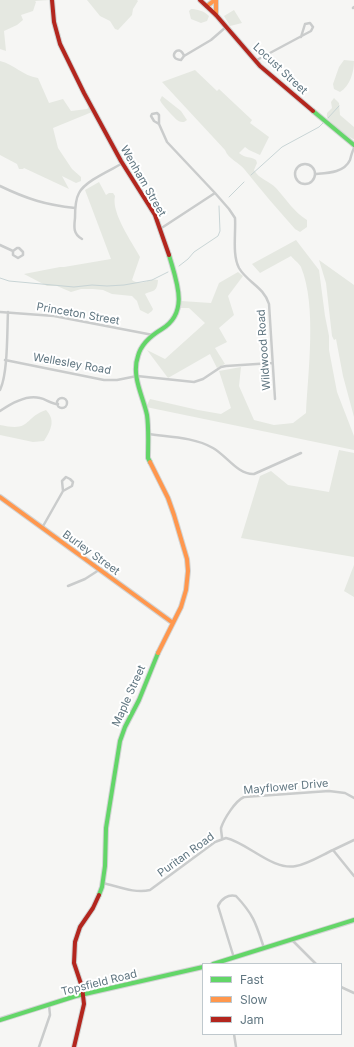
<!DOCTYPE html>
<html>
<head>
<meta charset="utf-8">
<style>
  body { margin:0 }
  #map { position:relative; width:354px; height:1047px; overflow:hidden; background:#f6f6f4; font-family:Inter,sans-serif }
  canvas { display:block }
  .legend { position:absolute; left:202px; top:963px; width:140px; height:72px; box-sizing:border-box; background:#fff; border:1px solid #bfc8cd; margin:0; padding:5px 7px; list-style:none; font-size:12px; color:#607681 }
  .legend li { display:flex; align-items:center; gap:8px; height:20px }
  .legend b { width:20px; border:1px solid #bfc8cd }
</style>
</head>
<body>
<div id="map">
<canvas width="354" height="1047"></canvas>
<ul class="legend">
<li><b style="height:5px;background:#63d668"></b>Fast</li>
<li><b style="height:5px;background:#ff974d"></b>Slow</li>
<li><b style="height:5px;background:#b3261e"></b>Jam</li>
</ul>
</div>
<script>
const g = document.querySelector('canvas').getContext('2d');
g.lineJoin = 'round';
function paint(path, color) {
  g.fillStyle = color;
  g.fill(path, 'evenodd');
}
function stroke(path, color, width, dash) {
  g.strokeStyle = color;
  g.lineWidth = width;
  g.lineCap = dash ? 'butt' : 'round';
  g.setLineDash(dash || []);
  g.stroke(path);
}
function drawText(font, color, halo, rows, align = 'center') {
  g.font = font + ' Inter,sans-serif';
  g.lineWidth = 4;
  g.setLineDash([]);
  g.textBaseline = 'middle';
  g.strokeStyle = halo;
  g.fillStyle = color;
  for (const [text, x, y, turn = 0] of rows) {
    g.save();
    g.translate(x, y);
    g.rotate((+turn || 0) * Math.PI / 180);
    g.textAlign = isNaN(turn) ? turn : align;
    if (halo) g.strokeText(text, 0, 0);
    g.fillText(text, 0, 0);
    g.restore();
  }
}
paint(new Path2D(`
  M0,0H50L35,1L36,2L33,11L21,15L23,20L17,25L4,31L6,51L0,49Z
  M87,0H137L138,1L133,9L132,15L118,30L115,29L110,21L100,16Z
  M191,9C197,9 204,11 209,16L207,21L201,23L191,19L189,11Z
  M234,10L242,23L230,26L224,16Z
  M344,60L354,61C354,72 350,86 340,92L334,89L333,84L339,67Z
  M0,61C14,64 23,76 38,78L49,103L63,99L71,111L87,109L89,107L92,112L53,128L58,148L72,169L81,177V181L76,183L62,176L69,189L24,168L23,169H19L17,164L0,155Z
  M195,70L217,91L219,89L252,120L250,123L269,137L260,155L249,150L245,147L239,153C246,159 250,156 256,160L257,163L254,170C259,179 269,181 276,188C286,199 294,212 307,220V227L300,232L295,229C278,210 261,190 245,170C239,162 229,160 225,150L162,82Z
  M162,96L181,111L187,120L184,122C181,122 180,122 177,120C173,116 161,104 160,100Z
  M334,98L339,103L340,115L354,127V139C349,138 332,124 328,119C326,116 327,116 327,113L332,108L331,102Z
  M99,182L106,195L109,193H113L115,196C111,213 132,242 140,257L132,280C142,287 150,277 158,280C157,293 153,290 145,294L153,309L152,311L148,314L140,310L137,301L132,296L112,294L103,290L93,289H81L71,292L57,286H47L24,274L60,267H64L111,259L85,190Z
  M296,240L319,270L325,316L329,336V350L337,392L354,436V450L146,407L150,399L198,410L221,414L231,408L219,371L241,367L239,386L254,420L274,425L293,423L306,413C308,371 317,306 301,267C299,263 294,260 291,256L260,273L252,264Z
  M319,260L354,285V417L343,376L336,339L334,340L332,336L326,283Z
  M238,272L243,276L228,296L234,315L219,328L227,342L215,348L225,364L217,368L210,354L168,378L147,350L165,359L205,323L189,308H180L181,301L211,303L219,283Z
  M46,410C56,420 51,430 44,441L33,442L0,435V425C32,432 23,418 46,410Z
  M339,450L354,453V557L241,538L260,476L271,471L288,485L329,492Z
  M354,565V597L344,591Z`), '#e5e8e1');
stroke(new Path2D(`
  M328,118L339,106
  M251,175L282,147L319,127L323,123
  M229,197L244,182
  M179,266L188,259L194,252L218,236L220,231L219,206
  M0,278L9,281L74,287L92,285L107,286L124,285L152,280L168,272`), '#c8d4d5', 1);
const fast = new Path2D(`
  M313,111L354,145
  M150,462L148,458C148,444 149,429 147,415C143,396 131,376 138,356C141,344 152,335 162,329C190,312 176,280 169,255
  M99,895L102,887L105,866L106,828L120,741L125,727L139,700L158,653
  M213,964L354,920
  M0,1020L76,996L203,967`);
const slow = new Path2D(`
  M216,0V15
  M207,6L215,0
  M150,462L168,498L174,515L187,559L188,571L186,590L181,607L158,653
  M0,497L173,623`);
const jam = new Path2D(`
  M52,0L54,22L60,44L84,93L121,161L155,215L169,255
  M200,0L216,15L260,66L313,111
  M74,1047L84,1004L82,987L74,963L75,942L80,927L93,908L99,895`);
stroke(fast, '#d2d4d4', 6);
stroke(slow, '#d2d4d4', 6);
stroke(jam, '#d2d4d4', 6);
stroke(new Path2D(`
  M353,8L354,7
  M184,56C179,42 166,59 181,60L184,56L211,40L226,27
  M255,61L311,31L313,27L310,23L305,24L301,37
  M159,124L154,121L151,116L152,114L157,113L159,115V124L167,142L215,193
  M295 174a10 10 0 1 1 20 0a10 10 0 1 1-20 0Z
  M315,174C327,173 344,173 350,160C351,156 352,152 354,148
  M0,186C27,199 46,205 75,208
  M160,229L215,193L229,209L235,218C236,233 232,255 239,268C247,282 264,287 269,304L275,399
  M82,239C73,234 74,227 75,218C75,210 75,200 79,193C85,181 111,170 123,163
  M0,245L13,251V255L18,258L23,255V252L19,248H17L13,251
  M0,312L54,316L153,335
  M5,360L104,380H117L137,376L194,382L203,379L221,367L226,366L272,363
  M0,390C8,374 7,332 8,312
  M57 403a5 5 0 1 1 10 0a5 5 0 1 1-10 0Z
  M0,411C10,404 26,394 40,398C46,399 51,404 58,404
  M148,434C169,437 194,437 213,448C227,456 238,475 254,474L301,453
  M42,528L63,491L72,486L73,482L70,479L66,477L62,481L63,491
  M68,586L85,579L99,570
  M222,838C222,835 221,832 221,828C224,819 235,801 244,797L329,791L345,793L354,798
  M333,850L354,840
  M103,883C117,886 135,894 150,890L215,842L226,838C248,843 273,871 296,866C308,864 322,855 333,850L354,876
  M292,940L316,964
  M234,958L218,906C221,899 228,894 236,896C254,915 256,924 264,948
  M341,987L354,993
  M234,1034L236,1047
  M39,1047L50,1015L49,1005`), '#cacccc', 2.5);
stroke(fast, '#63d668', 4);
stroke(slow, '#ff974d', 4);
stroke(jam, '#b3261e', 4);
drawText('11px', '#607681', '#fff', [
  ["Locust Street",280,69,43],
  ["Wenham Street",143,181,60],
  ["Princeton Street",78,314,10],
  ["Wildwood Road",264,350,-94],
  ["Wellesley Road",72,364,10],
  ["Burley Street",91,553,36],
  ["Maple Street",129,696,-66],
  ["Mayflower Drive",286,787,-5],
  ["Puritan Road",186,855,-36],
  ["Topsfield Road",99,983,-14]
]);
</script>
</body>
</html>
